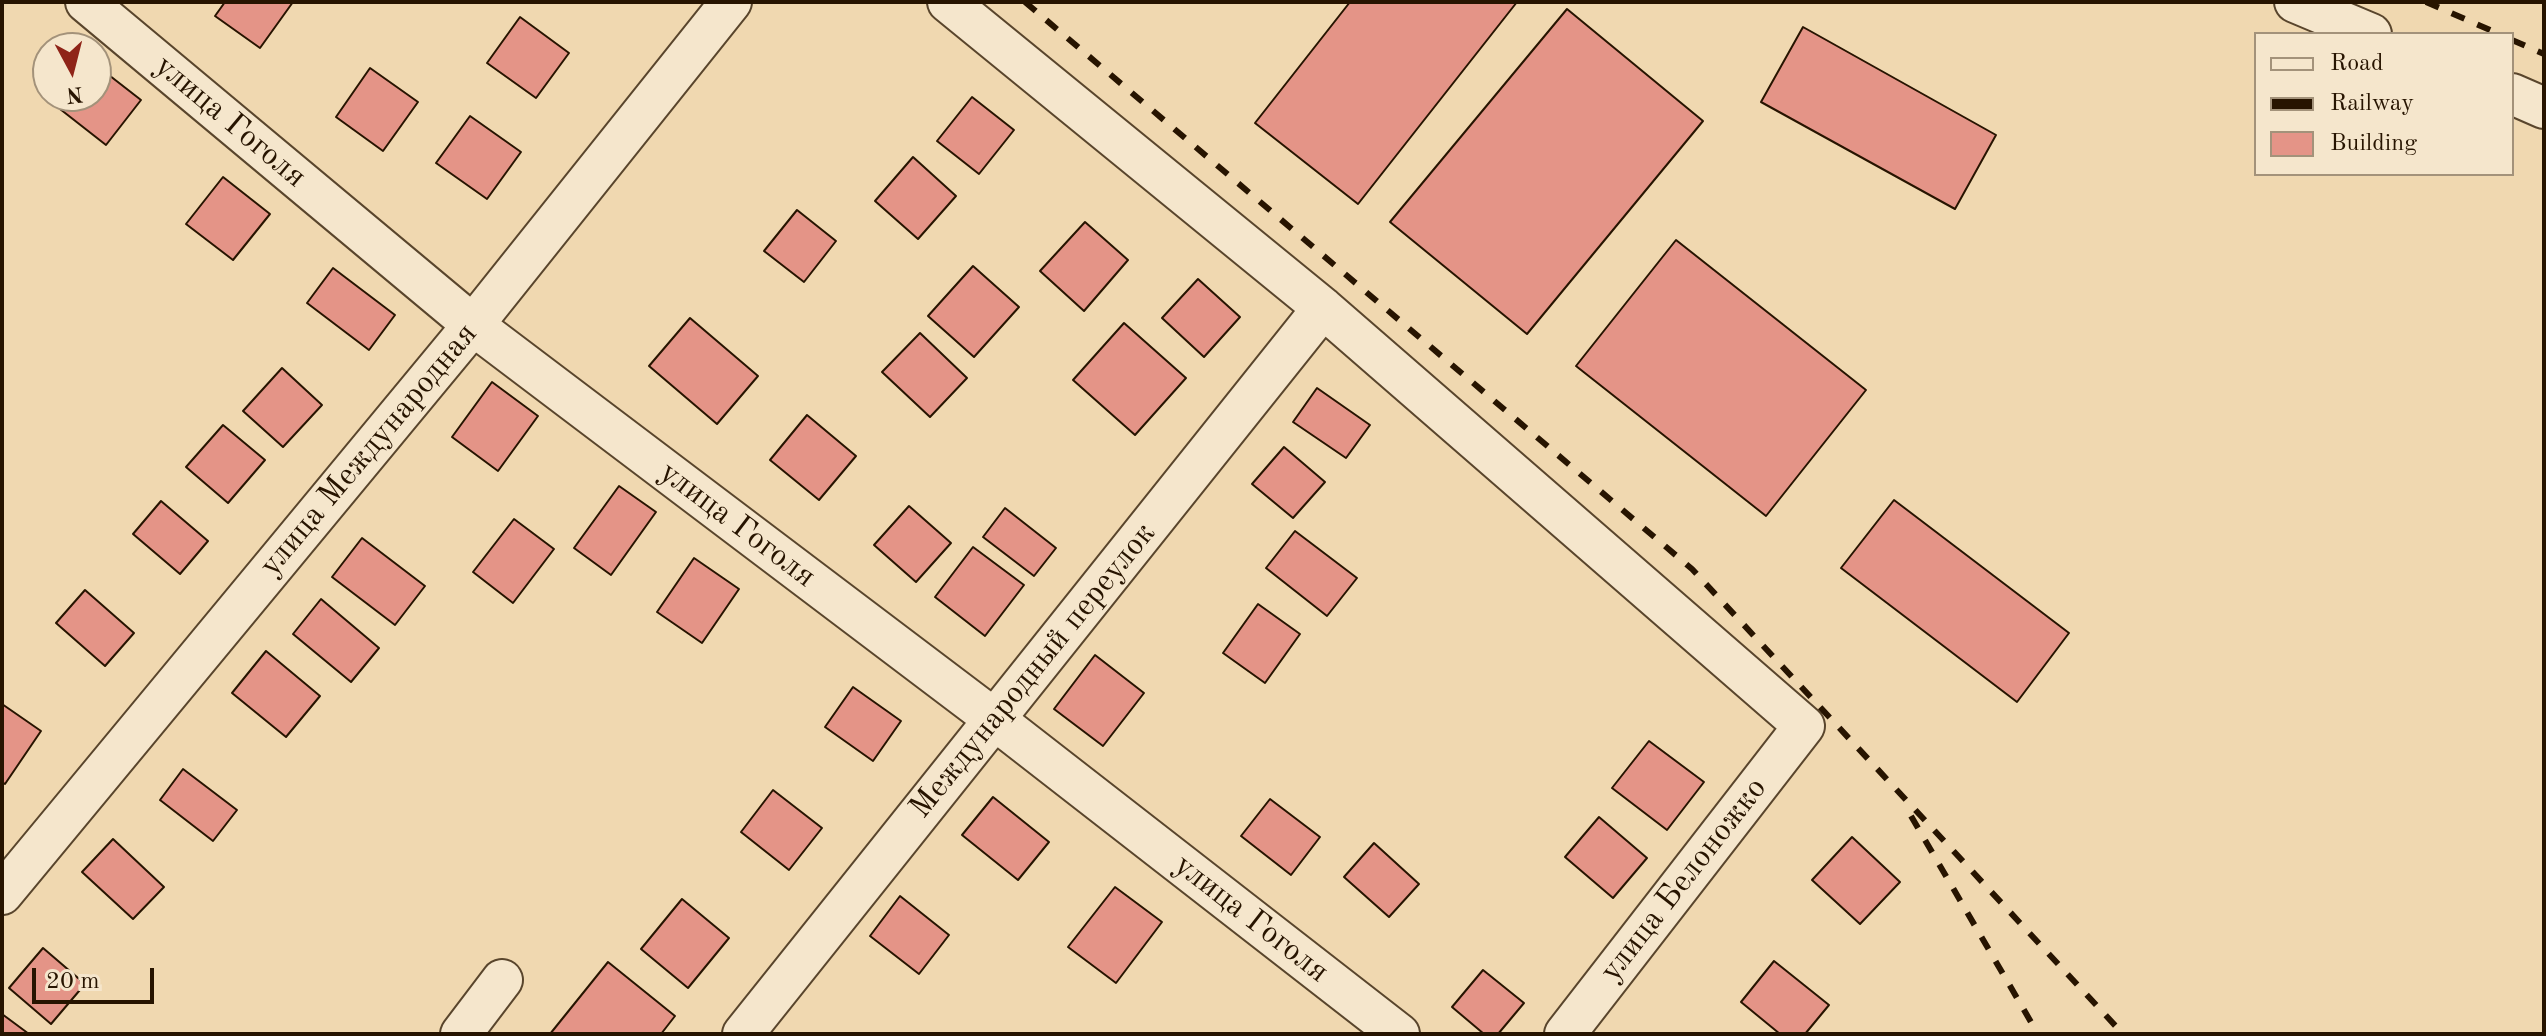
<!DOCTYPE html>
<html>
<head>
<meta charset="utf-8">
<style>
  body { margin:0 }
  #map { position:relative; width:2546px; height:1036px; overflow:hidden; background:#f0d8b0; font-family:"Old Standard TT",serif }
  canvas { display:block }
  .frame { position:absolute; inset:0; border:4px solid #271400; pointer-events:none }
  .legend { position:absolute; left:2254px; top:32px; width:260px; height:144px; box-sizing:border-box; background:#f5e6cc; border:2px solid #a3927a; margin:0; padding:10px 14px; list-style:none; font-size:24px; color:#271400 }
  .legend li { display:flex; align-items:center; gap:16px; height:40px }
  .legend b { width:40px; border:2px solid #a3927a }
  .north { position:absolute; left:32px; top:32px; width:80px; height:80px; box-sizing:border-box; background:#f5e6cc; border:2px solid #a3927a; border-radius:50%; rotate:173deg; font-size:22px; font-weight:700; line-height:32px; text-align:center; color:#271400 }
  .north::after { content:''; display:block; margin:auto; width:28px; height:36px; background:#8f2418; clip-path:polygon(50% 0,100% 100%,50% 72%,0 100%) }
  .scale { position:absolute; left:32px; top:968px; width:122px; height:36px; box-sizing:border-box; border:4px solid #271400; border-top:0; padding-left:10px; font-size:24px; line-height:28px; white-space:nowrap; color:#271400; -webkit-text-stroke:6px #f5e6cc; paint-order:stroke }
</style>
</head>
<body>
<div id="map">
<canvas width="2546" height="1036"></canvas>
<div class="frame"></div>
<ul class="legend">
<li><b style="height:10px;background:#f5e6cc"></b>Road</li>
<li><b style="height:10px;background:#271400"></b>Railway</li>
<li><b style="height:22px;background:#e49487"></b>Building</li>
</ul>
<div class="north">N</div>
<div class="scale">20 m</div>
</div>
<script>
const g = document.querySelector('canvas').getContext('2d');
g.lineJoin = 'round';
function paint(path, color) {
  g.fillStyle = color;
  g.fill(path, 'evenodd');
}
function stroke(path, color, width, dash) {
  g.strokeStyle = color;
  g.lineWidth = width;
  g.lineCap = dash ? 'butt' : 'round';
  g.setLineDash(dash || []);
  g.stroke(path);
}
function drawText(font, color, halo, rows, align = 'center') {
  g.font = font + ' "Old Standard TT",serif';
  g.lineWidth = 6;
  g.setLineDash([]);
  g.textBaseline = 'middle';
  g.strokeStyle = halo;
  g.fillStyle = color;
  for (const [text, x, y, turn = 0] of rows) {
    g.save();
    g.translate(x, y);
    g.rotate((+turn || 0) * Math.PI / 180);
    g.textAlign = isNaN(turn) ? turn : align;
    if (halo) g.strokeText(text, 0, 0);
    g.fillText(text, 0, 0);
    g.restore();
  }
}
const building = new Path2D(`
  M225,2H293L260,48L215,16Z
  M1350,2H1517L1358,204L1255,123Z
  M1567,9L1703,121L1527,334L1390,222Z
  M520,17L569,53L536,98L487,63Z
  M1803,27L1996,135L1955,209L1761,102Z
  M96,65L141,100L106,145L60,109L70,96H96Z
  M370,68L418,102L383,151L336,117Z
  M972,97L1014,130L979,174L937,141Z
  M470,116L521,152L487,199L436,163Z
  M913,157L956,196L918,239L875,201Z
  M223,177L270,214L233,260L186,224Z
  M797,210L836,241L804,282L764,251Z
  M1085,222L1128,260L1084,311L1040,271Z
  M1676,240L1866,390L1766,516L1576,366Z
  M973,266L1019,307L974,357L928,316Z
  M333,268L395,315L369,350L307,303Z
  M1198,279L1240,317L1204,357L1162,318Z
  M690,318L758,376L717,424L649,366Z
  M1124,323L1186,378L1135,435L1073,380Z
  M920,333L967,378L930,417L882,372Z
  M282,368L322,405L283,447L243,411Z
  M492,382L538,416L498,471L452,437Z
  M1317,388L1370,425L1346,458L1293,422Z
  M807,415L856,456L819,500L770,460Z
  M223,425L265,460L228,503L186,467Z
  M1284,447L1325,482L1293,518L1252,484Z
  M619,486L656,512L611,575L574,548Z
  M1894,500L2069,633L2017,702L1841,568Z
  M161,501L208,541L180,574L133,534Z
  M909,506L951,543L916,582L874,545Z
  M1005,508L1056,548L1034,576L983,537Z
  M514,519L554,549L513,603L473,572Z
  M1295,531L1357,578L1327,616L1266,568Z
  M362,538L425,586L395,625L332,577Z
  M973,547L1024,585L985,636L935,597Z
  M694,558L739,589L702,643L657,612Z
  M85,590L134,633L105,666L56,623Z
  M321,599L379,648L351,682L293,634Z
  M1258,604L1300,634L1265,683L1223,653Z
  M266,651L320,696L286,737L232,693Z
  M1095,655L1144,693L1103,746L1054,709Z
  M853,687L901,721L873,761L825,727Z
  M2,704L41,731L5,784L2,782Z
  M1649,741L1704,782L1667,830L1612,788Z
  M183,769L237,810L213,841L160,800Z
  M773,790L822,828L789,870L741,832Z
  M993,797L1049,842L1018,880L962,835Z
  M1270,799L1320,837L1291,875L1241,836Z
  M1599,817L1647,858L1613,898L1565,857Z
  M1852,837L1900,882L1860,924L1812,880Z
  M113,839L164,887L133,919L82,872Z
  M1374,843L1419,884L1389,917L1344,877Z
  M1115,887L1162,922L1116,983L1068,947Z
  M900,896L949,935L919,974L870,936Z
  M682,899L729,938L688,988L641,949Z
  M43,948L85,984L51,1024L9,988Z
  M1774,961L1829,1005L1805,1034H1780L1741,1002Z
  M608,962L675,1016L661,1034H550Z
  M1483,970L1524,1003L1498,1034H1484L1452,1007Z
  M2,1014L29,1034H2Z`);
paint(building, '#e49487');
stroke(building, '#271400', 2);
const minor = new Path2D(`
  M86,2L473,325L994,719L1399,1034
  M948,2L1323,308L1804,726L1565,1034
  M2295,2L2371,34
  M2512,94L2544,108
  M2,894L473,325L731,2
  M461,1034L502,980
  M743,1034L1323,308`);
stroke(minor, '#59452c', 44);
stroke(minor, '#f5e6cc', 40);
stroke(new Path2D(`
  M1025,2L1692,569L2123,1034
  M2426,2L2499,34
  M2512,40L2544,54
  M1911,816L2038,1034`), '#271400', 6, [14, 14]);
drawText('32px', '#271400', '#f5e6cc', [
  ["улица Гоголя",230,122,40],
  ["улица Международная",369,450,-50],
  ["улица Гоголя",737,525,37],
  ["Международный переулок",1033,671,-51],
  ["улица Белоножко",1684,880,-52],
  ["улица Гоголя",1251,919,38]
]);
</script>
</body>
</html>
